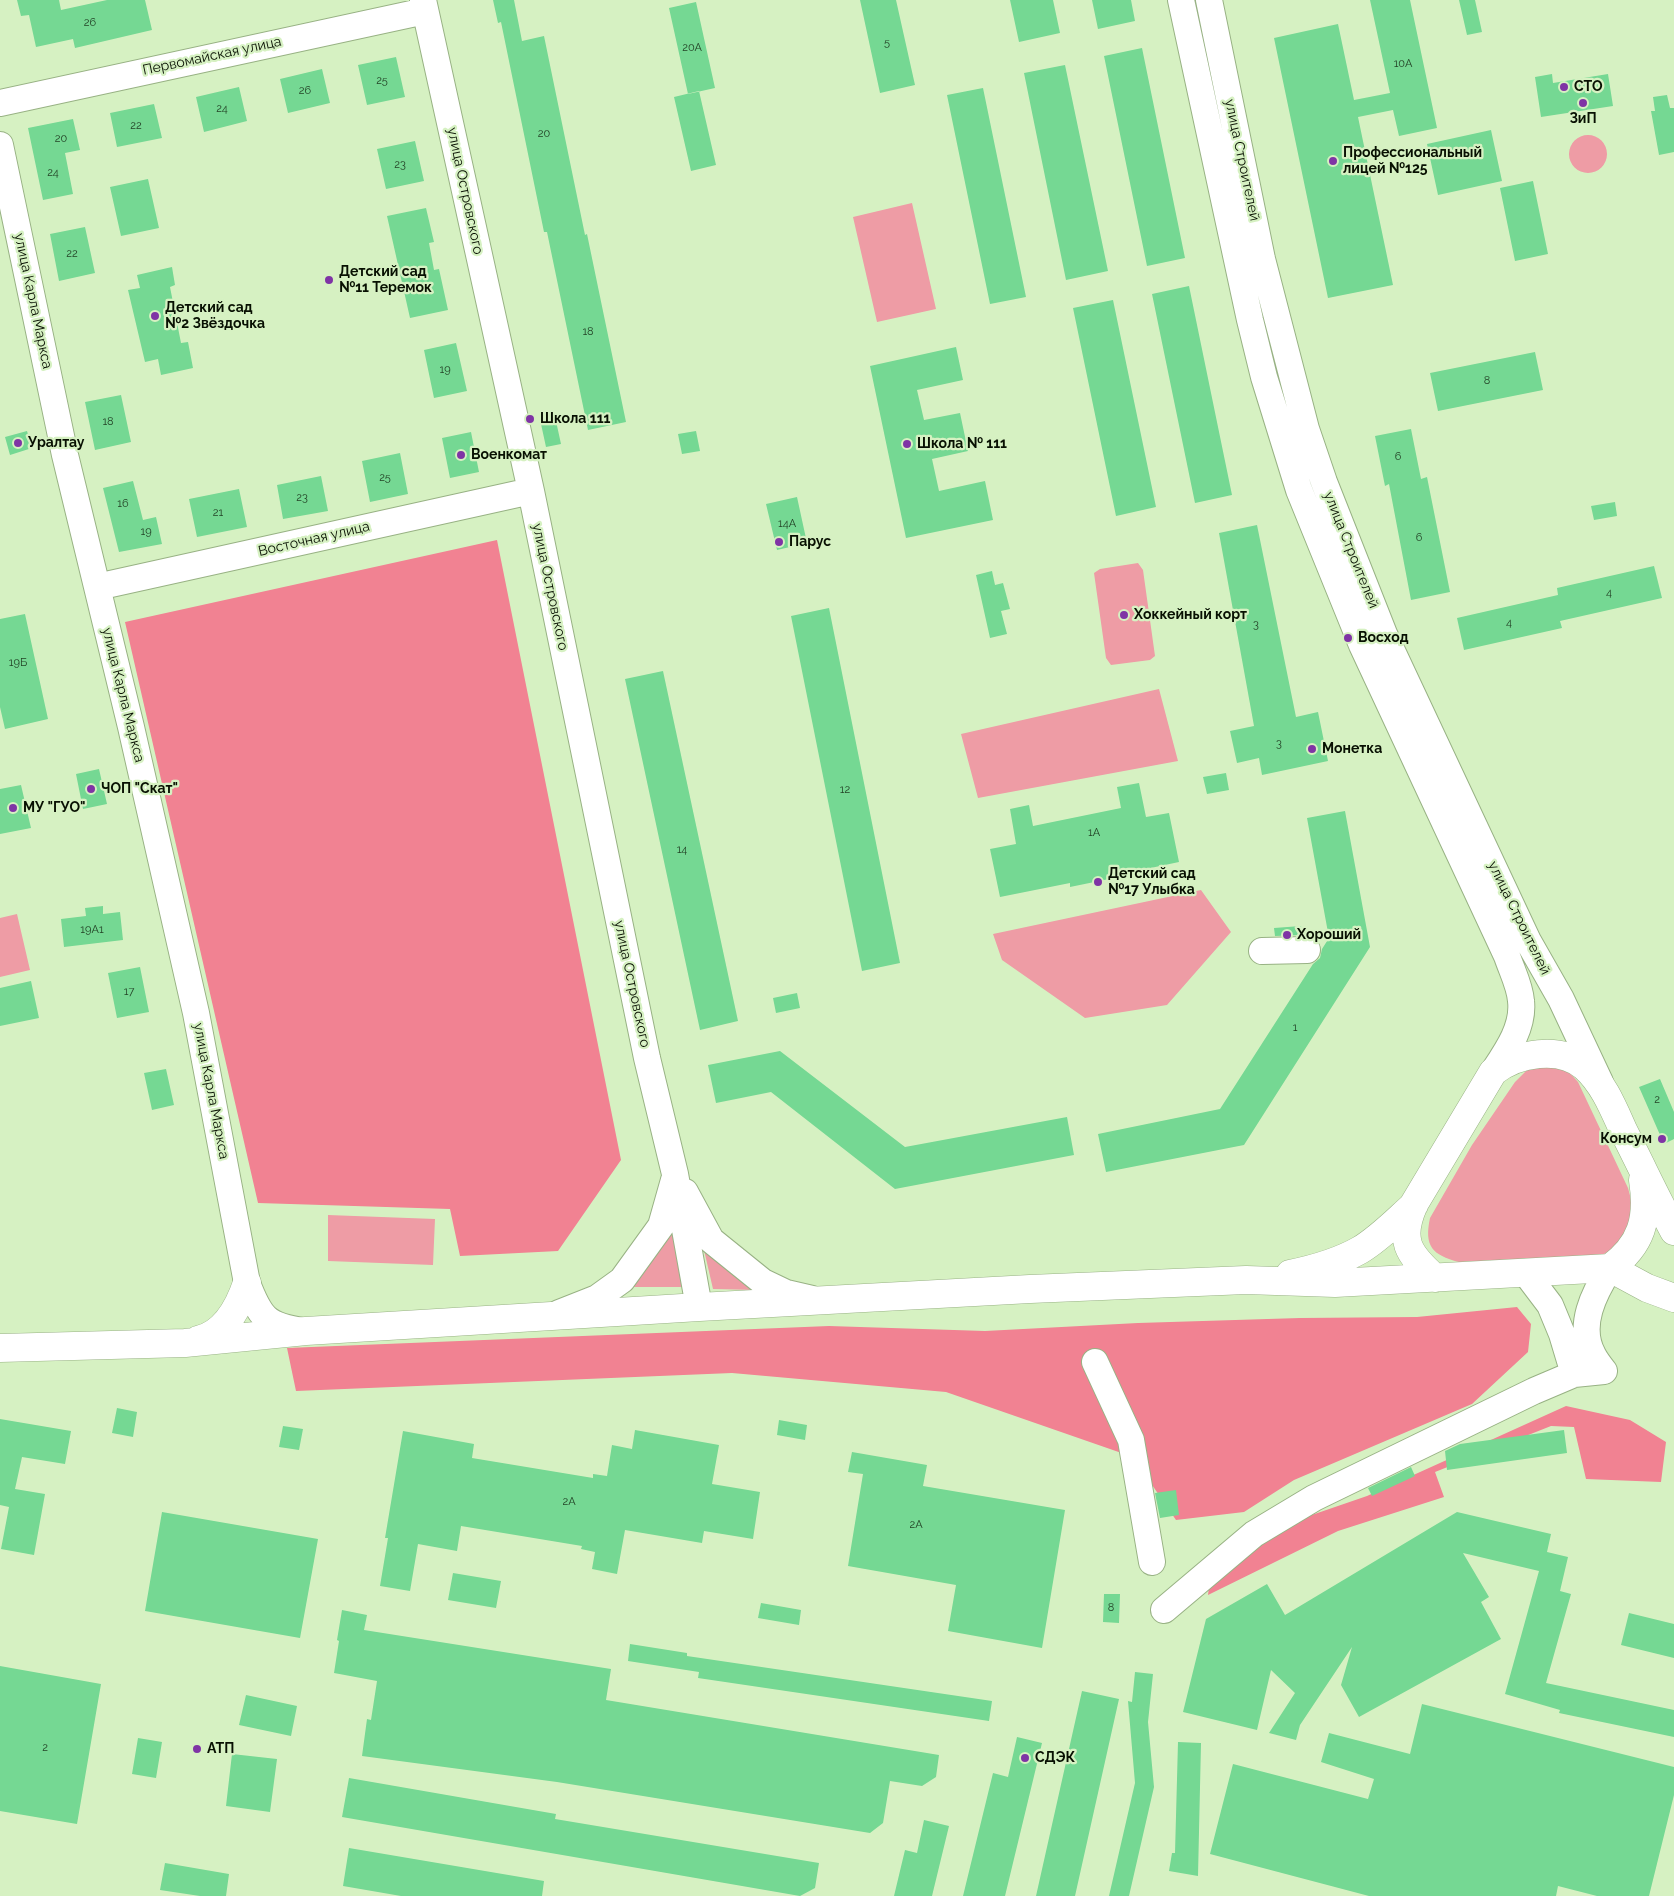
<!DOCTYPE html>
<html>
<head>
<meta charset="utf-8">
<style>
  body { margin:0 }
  canvas { display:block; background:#d6f1c2 }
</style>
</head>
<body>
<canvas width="1674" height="1896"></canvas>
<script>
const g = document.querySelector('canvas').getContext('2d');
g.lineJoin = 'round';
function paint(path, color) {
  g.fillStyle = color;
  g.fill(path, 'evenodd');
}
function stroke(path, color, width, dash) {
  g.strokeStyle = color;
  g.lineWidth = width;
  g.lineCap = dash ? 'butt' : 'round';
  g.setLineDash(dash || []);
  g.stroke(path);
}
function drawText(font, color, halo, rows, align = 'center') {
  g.font = font + ' Raleway,sans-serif';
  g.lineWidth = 4.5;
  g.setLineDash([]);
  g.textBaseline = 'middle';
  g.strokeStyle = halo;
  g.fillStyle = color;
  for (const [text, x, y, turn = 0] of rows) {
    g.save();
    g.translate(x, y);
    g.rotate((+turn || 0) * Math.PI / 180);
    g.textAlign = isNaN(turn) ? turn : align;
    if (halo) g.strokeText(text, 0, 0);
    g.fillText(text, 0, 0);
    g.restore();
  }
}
paint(new Path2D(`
  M1569 154a19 19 0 1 1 38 0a19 19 0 1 1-38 0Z
  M912,203L936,309L877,322L853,217Z
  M1138,563L1143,570L1155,656L1150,660L1111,665L1106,658L1094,573L1100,569Z
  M1159,689L1178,761L978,798L961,734Z
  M1201,890L1231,932L1167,1005L1085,1018L1002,960L993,934Z
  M17,914L30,970L0,977V918Z
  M1552,1066L1569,1072L1578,1082L1628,1188L1632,1203V1214L1621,1243L1611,1251L1601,1255L1459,1262C1432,1255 1424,1246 1430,1218L1472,1145L1515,1082L1527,1070Z
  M328,1215L435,1219L433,1265L328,1261Z
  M671,1227L684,1287H628Z
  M701,1237L758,1290L713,1289Z`), '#ee9ca5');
paint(new Path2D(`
  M497,540L621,1160L558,1251L460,1256L450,1209L258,1203L125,622Z
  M1517,1307L1531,1324L1528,1352L1472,1404L1294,1480L1244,1512L1176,1520L1133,1457L946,1392L732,1373L296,1391L287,1348L829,1326L985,1331L1138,1323L1300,1318L1417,1317Z
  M1566,1406L1630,1420L1666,1442L1661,1482L1586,1479L1574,1427L1551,1426L1435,1472L1444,1497L1338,1531L1208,1595L1210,1579L1266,1539L1303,1518L1367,1496Z`), '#f18292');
paint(new Path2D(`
  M17,0H59L61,10L107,0H145L152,30L75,48L73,39L36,47L29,15L21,16Z
  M493,0H514L522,41L544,36L585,235L587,234L626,422L588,430L547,232H544L501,22L498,23Z
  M860,0H896L915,85L880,93Z
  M1010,0H1053L1060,33L1019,42Z
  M1092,0H1131L1135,21L1098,29Z
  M1370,0H1410L1437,128L1399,136L1393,110L1358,117L1393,285L1328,298L1274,38L1338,24L1354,100L1390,93Z
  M1459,0H1475L1482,32L1467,35Z
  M696,2L715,88L688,94L669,8Z
  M1142,48L1185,258L1147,266L1104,56Z
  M396,57L405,97L367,105L358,65Z
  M1065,65L1108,271L1066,280L1024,73Z
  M322,69L330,103L288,113L280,79Z
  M1552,74L1553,83L1608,74L1613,106L1541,117L1535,77Z
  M239,87L247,121L204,132L196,97Z
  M983,88L1026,297L990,304L947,95Z
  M699,91L716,165L691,171L674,97Z
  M1667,95L1670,108H1674V152L1659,155L1651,111H1655L1653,97Z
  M154,104L162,138L117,147L110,113Z
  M73,119L80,150L65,153L73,194L43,200L28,128Z
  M1491,130L1502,181L1438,195L1427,144Z
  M415,141L424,181L386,189L377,149Z
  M148,179L159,228L121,236L110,187Z
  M1533,181L1548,254L1515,261L1500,188Z
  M426,208L434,242L429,243L434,270L439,269L448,310L410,318L387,216Z
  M85,227L95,273L59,281L50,234Z
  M172,267L175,285L170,287L181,343L188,342L193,368L161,375L158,359L145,362L128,290L140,288L137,275Z
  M1189,286L1232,495L1195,503L1152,294Z
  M1113,300L1156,507L1116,516L1073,308Z
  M456,343L467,391L434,398L424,350Z
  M956,347L963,380L917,390L924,420L960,413L968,451L932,459L939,491L985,481L993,520L906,538L870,366Z
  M1535,352L1543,390L1438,411L1430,373Z
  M121,395L131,442L95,450L85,402Z
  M556,421L561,444L546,447L541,424Z
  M1411,429L1421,479L1427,477L1450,592L1411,600L1389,484L1385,486L1375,436Z
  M27,431L32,448L10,455L5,437Z
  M696,431L700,451L682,454L678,434Z
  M471,432L479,472L450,478L442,438Z
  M400,453L408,494L370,502L362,461Z
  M321,476L328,511L283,519L277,485Z
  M133,481L143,520L156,517L162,544L119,552L103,488Z
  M239,489L247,527L197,537L189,499Z
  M797,497L807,543L777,550L766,504Z
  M1615,502L1617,516L1594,520L1591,506Z
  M1257,525L1296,717L1318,712L1328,761L1262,775L1259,758L1237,763L1230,731L1254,726L1219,533Z
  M1654,566L1662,598L1560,621L1562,628L1464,650L1457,618L1558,595L1557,588Z
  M992,571L995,585L1003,583L1010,609L1001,611L1007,634L990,638L976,575Z
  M829,608L900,963L862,971L791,616Z
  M25,614L48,719L5,729L0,707V619Z
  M663,671L738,1021L700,1030L625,679Z
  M99,769L107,804L83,809L76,774Z
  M1226,773L1229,790L1207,794L1203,777Z
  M1139,783L1146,817L1169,813L1179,862L1108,877L1109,879L1070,887V883L1000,897L990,849L1016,844L1010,809L1029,805L1033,826L1121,808L1117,787Z
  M21,785L31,828L0,834V789Z
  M1345,811L1370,947L1244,1145L1106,1172L1098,1134L1220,1109L1313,964L1320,958L1322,949L1329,938L1307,818Z
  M103,906V914L120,912L123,940L64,947L61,919L86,916L85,908Z
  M1301,926L1302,935L1275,936L1274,928Z
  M140,967L149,1012L117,1018L108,973Z
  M31,981L39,1018L0,1026V988Z
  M797,993L800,1008L776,1013L773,998Z
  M780,1051L905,1147L1067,1117L1074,1155L895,1189L771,1092L716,1103L708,1065Z
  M166,1069L174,1105L152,1110L144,1073Z
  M1660,1079L1674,1112V1139L1664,1144L1639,1087Z
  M117,1408L137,1412L133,1437L112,1433Z
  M0,1419L71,1431L65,1464L22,1457L15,1489L45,1494L34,1555L1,1549L9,1507L0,1505Z
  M779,1420L807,1425L805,1440L777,1435Z
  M283,1426L303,1429L299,1450L279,1447Z
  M635,1430L719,1445L712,1484L760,1492L753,1539L704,1531L702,1543L625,1530L617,1574L592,1569L595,1552L581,1549L582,1546L461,1526L457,1551L418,1544L410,1591L380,1586L388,1538H385L403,1431L474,1444L472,1458L593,1478V1474L607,1476L612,1445L632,1449Z
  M1564,1430L1567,1453L1447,1470L1445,1451L1460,1444Z
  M852,1452L927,1465L923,1486L1065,1510L1042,1648L948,1631L956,1585L848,1566L863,1474L848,1472Z
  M1411,1467L1415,1476L1372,1496L1368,1488Z
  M1176,1490L1179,1515L1160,1518L1155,1493Z
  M162,1512L318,1539L300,1638L145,1611Z
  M1457,1512L1551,1534L1547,1552L1568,1557L1560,1591L1571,1594L1546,1683L1674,1710V1737L1559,1713L1560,1710L1505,1694L1539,1571L1463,1553L1489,1597L1481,1602L1501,1639L1359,1717L1341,1685L1352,1647L1300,1725L1296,1740L1269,1733L1295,1693L1271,1670L1257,1730L1183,1712L1206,1619L1267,1584L1285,1615Z
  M453,1573L501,1581L496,1608L448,1600Z
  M1104,1594H1120L1119,1623L1103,1622Z
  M761,1603L801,1610L799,1625L758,1618Z
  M342,1610L367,1615L364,1630L611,1669L606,1700L939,1755L936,1777L922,1786L890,1781L883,1823L870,1833L557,1782L362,1756L367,1719L371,1720L377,1681L334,1673L339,1641L337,1640Z
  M1629,1613L1674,1624V1658L1621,1645Z
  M630,1644L687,1653V1656L992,1701L989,1721L698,1678L699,1672L628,1661Z
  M0,1666L101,1684L77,1824L0,1811Z
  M1135,1672L1153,1674L1148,1722L1154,1787L1129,1896H1109L1135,1783L1128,1701L1132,1702Z
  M1082,1691L1119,1699L1075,1896H1036Z
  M246,1695L297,1706L291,1736L239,1725Z
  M1422,1704L1674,1767V1795L1649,1896H1597L1558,1886L1556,1896H1369L1210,1854L1233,1764L1368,1799L1374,1779L1321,1762L1329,1733L1410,1754Z
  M1017,1737L1042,1743L1005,1896H963L993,1773L1008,1777Z
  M138,1738L162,1742L156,1778L132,1774Z
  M1178,1742L1201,1743L1198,1876L1169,1871L1172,1853H1175Z
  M232,1754L277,1759L270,1812L226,1806Z
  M349,1778L556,1814L555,1819L819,1863L815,1888L800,1896L342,1817Z
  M924,1820L949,1826L932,1896H894L905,1850L917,1853Z
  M349,1848L544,1881L542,1896H401L343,1886Z
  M165,1863L229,1874L226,1896H200L160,1890Z`), '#75d893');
const minor = new Path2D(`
  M423,0L531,491L647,1058L675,1174L699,1307
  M1181,0L1250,320L1264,377L1299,490L1362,645L1507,956C1512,971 1520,986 1521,1001C1524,1027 1507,1051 1493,1072
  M1209,0L1262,259L1306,429L1324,482L1384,634L1528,941L1561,999L1600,1082
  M0,103L425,11
  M0,145L65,455L131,727L196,1013L247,1283C260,1317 266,1326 303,1331
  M97,587L531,491
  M1262,951L1307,950
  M685,1192L711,1240L763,1282L786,1293L812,1299
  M1525,1272L1550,1305L1562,1334L1574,1374
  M559,1313L597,1298L622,1280L661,1226L674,1180
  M1095,1362L1131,1440L1152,1562
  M1604,1371C1600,1366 1596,1361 1593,1355C1577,1326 1594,1293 1610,1268
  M1164,1610L1254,1534L1314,1498L1534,1391L1574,1374L1604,1371`);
const major = new Path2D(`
  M1610,1268C1642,1245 1649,1218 1643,1180
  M1290,1274C1314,1269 1339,1262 1360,1250C1380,1238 1397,1220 1414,1205
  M1435,1278C1408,1254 1398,1240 1414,1204L1493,1072C1517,1053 1560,1045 1585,1067C1604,1084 1614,1110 1624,1132C1641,1165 1656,1198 1674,1231
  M198,1340C225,1334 239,1307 247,1283
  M0,1348L185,1343L306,1331L699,1307L1030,1289L1246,1280L1335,1283L1610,1268L1647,1288L1674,1298`);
stroke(minor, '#98b284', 28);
stroke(major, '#98b284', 29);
stroke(minor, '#fff', 26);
stroke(major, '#fff', 28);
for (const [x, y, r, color] of [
  [1564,87,5,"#7f34a5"],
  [1583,103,5,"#7f34a5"],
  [1333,161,5,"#7f34a5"],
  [329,280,5,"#7f34a5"],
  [155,316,5,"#7f34a5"],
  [530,419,5,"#7f34a5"],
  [18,443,5,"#7f34a5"],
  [907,444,5,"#7f34a5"],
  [461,455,5,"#7f34a5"],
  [779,542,5,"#7f34a5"],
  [1124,615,5,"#7f34a5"],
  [1348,638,5,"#7f34a5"],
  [1312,749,5,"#7f34a5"],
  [91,789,5,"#7f34a5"],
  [13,808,5,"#7f34a5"],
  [1098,882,5,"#7f34a5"],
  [1287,935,5,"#7f34a5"],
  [1662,1139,5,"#7f34a5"],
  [197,1749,5,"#7f34a5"],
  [1025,1758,5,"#7f34a5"]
]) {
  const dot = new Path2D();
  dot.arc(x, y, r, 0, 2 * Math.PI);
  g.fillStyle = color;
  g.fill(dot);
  stroke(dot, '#d6f1c2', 2);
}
drawText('11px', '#234226', null, [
  ["26",90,23],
  ["5",887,43],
  ["20А",692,48],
  ["10А",1403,64],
  ["25",382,81],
  ["26",305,91],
  ["24",222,109],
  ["22",136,126],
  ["20",544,134],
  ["20",61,139],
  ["23",400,165],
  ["24",53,173],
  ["22",72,254],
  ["18",588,332],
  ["19",445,370],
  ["8",1487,381],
  ["18",108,422],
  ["6",1398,457],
  ["25",385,478],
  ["23",302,498],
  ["16",123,504],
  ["21",218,513],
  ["14А",787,524],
  ["19",146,532],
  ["6",1419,538],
  ["4",1609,593],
  ["4",1509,623],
  ["3",1256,625],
  ["19Б",18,663],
  ["3",1279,744],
  ["12",845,790],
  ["1А",1094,833],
  ["14",682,850],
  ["19А1",92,930],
  ["17",129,992],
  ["1",1295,1028],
  ["2",1657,1100],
  ["2А",569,1502],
  ["2А",916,1525],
  ["8",1111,1608],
  ["2",45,1748]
]);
drawText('14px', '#081002', '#d6f1c2', [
  ["Первомайская улица",212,56,-12],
  ["улица Строителей",1242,160,78],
  ["улица Островского",465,191,78],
  ["улица Карла Маркса",33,301,78],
  ["Восточная улица",314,539,-13],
  ["улица Строителей",1351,550,68],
  ["улица Островского",550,587,78],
  ["улица Карла Маркса",123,695,76],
  ["улица Строителей",1519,918,64],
  ["улица Островского",632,984,78],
  ["улица Карла Маркса",211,1091,79]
]);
drawText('bold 14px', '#081002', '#d6f1c2', [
  ["СТО",1574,87],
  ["ЗиП",1583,119,"center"],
  ["Профессиональный",1343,153],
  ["лицей №125",1343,169],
  ["Детский сад",339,272],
  ["№11 Теремок",339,288],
  ["Детский сад",165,308],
  ["№2 Звёздочка",165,324],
  ["Школа 111",540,419],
  ["Уралтау",28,443],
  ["Школа № 111",917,444],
  ["Военкомат",471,455],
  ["Парус",789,542],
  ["Хоккейный корт",1134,615],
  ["Восход",1358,638],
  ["Монетка",1322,749],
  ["ЧОП \"Скат\"",101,789],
  ["МУ \"ГУО\"",23,808],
  ["Детский сад",1108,874],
  ["№17 Улыбка",1108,890],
  ["Хороший",1297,935],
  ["Консум",1652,1139,"right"],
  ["АТП",207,1749],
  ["СДЭК",1035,1758]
], 'left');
</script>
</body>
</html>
